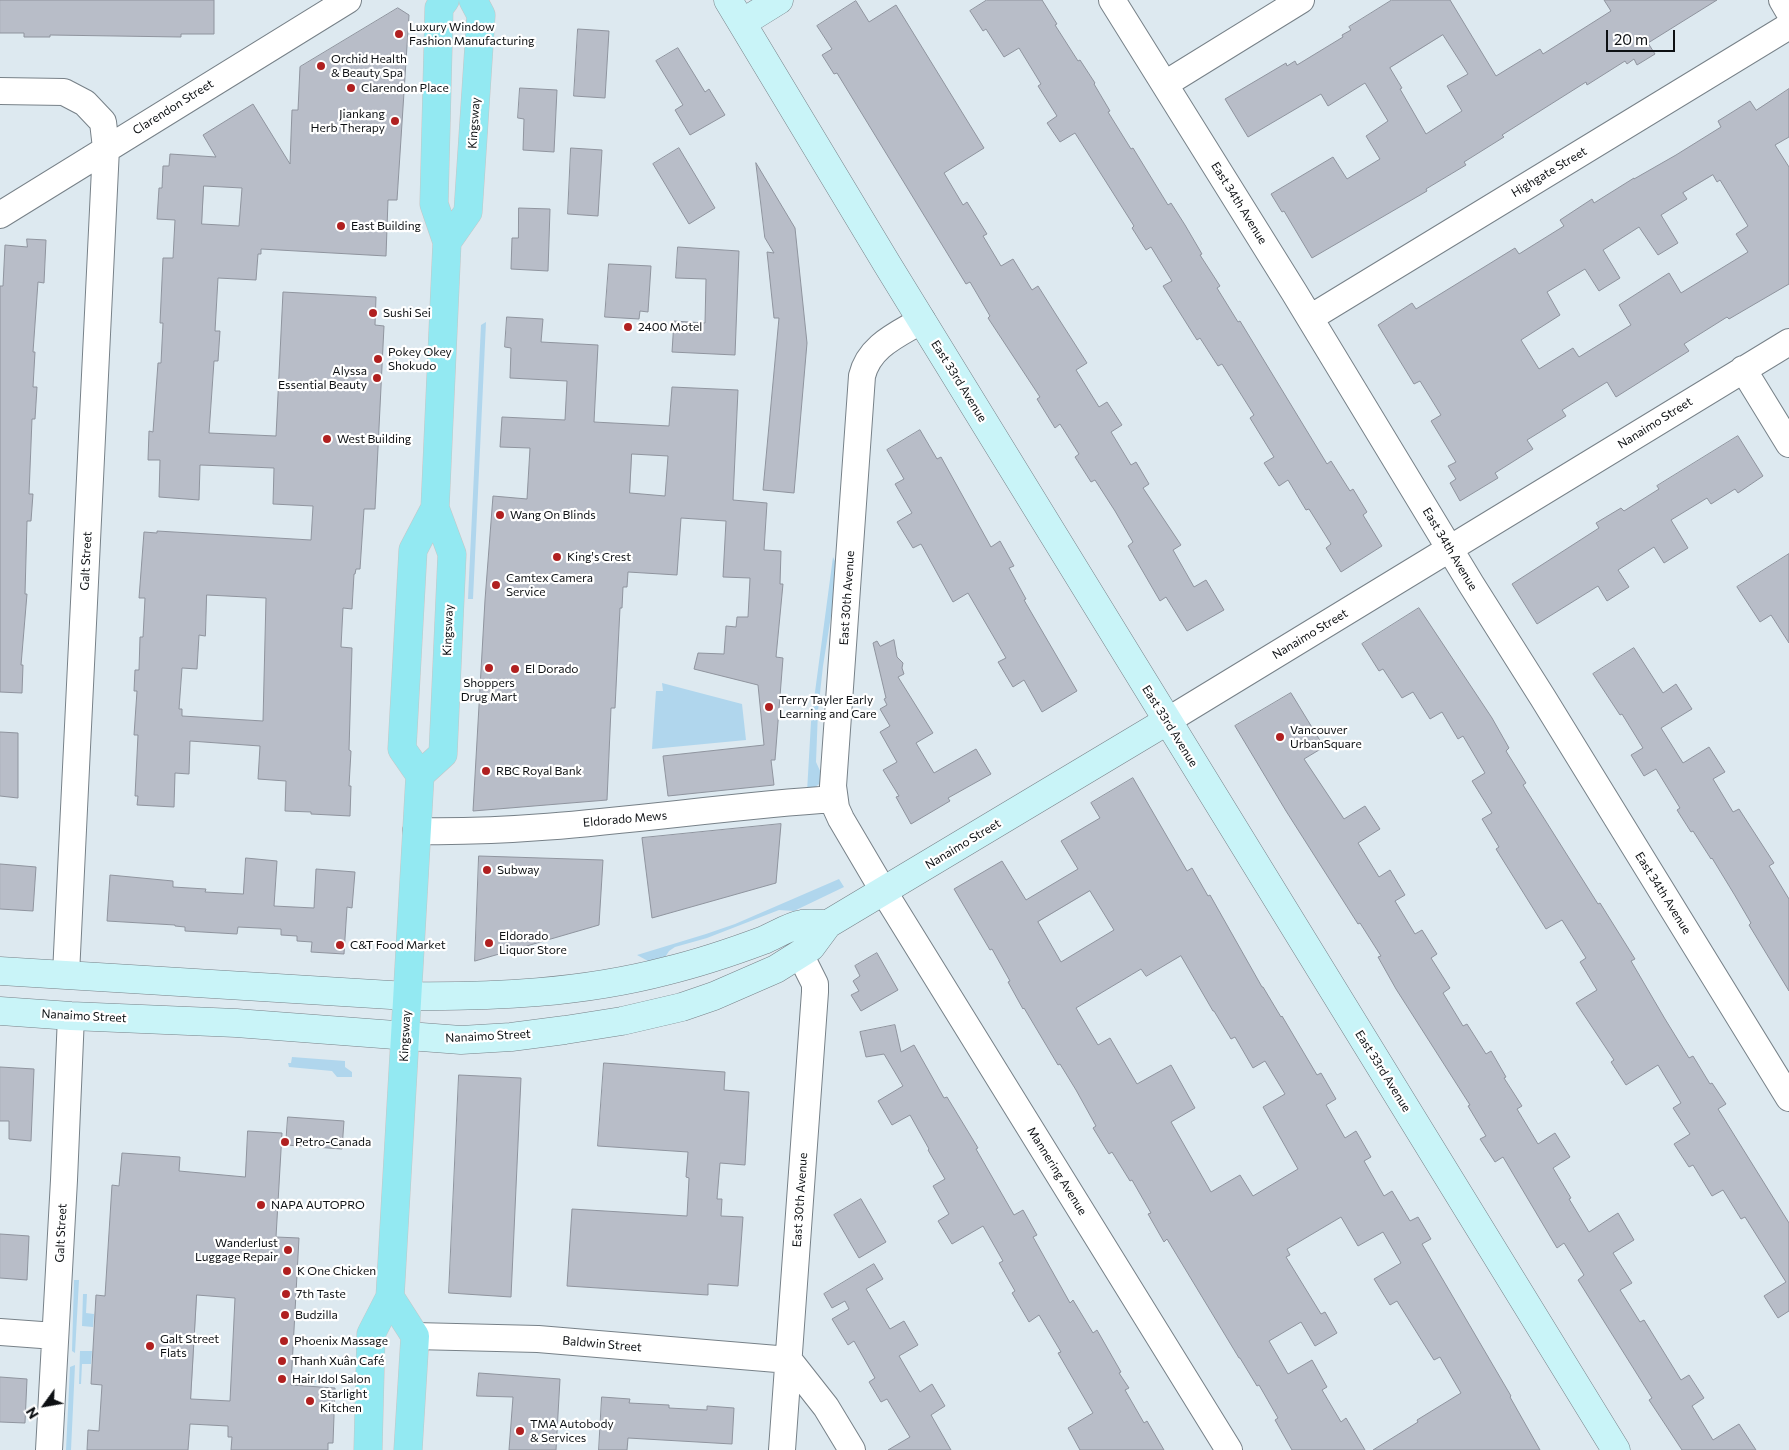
<!DOCTYPE html>
<html>
<head>
<meta charset="utf-8">
<style>
  body { margin:0 }
  #map { position:relative; width:1789px; height:1450px; overflow:hidden; background:#dde9f0; font-family:Commissioner,sans-serif }
  canvas { display:block }
  .north { position:absolute; left:20px; top:1380px; width:50px; height:50px; -webkit-text-stroke:4px #fff; paint-order:stroke; rotate:238deg; font-size:14px; font-weight:700; line-height:20px; text-align:center; color:#0d1013 }
  .north::after { content:''; display:block; margin:auto; width:18px; height:22px; background:#0d1013; clip-path:polygon(50% 0,100% 100%,50% 72%,0 100%) }
  .scale { position:absolute; left:1606px; top:30px; width:69px; height:22px; box-sizing:border-box; border:2px solid #0d1013; border-top:0; padding-left:6px; font-size:15px; line-height:18px; white-space:nowrap; color:#0d1013; -webkit-text-stroke:4px #fff; paint-order:stroke }
</style>
</head>
<body>
<div id="map">
<canvas width="1789" height="1450"></canvas>
<div class="north">N</div>
<div class="scale">20 m</div>
</div>
<script>
const g = document.querySelector('canvas').getContext('2d');
g.lineJoin = 'round';
function paint(path, color) {
  g.fillStyle = color;
  g.fill(path, 'evenodd');
}
function stroke(path, color, width, dash) {
  g.strokeStyle = color;
  g.lineWidth = width;
  g.lineCap = dash ? 'butt' : 'round';
  g.setLineDash(dash || []);
  g.stroke(path);
}
function drawText(font, color, halo, rows, align = 'center') {
  g.font = font + ' Commissioner,sans-serif';
  g.lineWidth = 4.5;
  g.setLineDash([]);
  g.textBaseline = 'middle';
  g.strokeStyle = halo;
  g.fillStyle = color;
  for (const [text, x, y, turn = 0] of rows) {
    g.save();
    g.translate(x, y);
    g.rotate((+turn || 0) * Math.PI / 180);
    g.textAlign = isNaN(turn) ? turn : align;
    if (halo) g.strokeText(text, 0, 0);
    g.fillText(text, 0, 0);
    g.restore();
  }
}
paint(new Path2D(`
  M486,322L473,599H468L481,325Z
  M833,557L836,563L834,597L823,666L818,711L816,762L821,773V783L807,792L811,722Z
  M662,683L742,704L746,740L652,749L656,691H663Z
  M839,879L844,887L794,911L779,910L707,938L675,947L669,951L664,959L653,961H648L637,955L706,934L735,924Z
  M292,1057L345,1061V1067L352,1072V1077H337L332,1071L289,1067L288,1063H291Z
  M74,1280H79L75,1353L72,1351Z
  M83,1294H87L86,1313L94,1314L93,1327L82,1326Z
  M80,1351H92L91,1364H82L81,1384H79Z
  M75,1365L71,1450H66L70,1367Z
  M303,1377L336,1379L335,1383L303,1382Z`), '#b0d6ed');
const building = new Path2D(`
  M0,0H214V34H181V37L50,35V37H24V33H0Z
  M987,0H1042L1057,24L1055,25L1078,61L1080,60L1095,83L1094,84L1110,111L1108,112L1131,149L1133,148L1168,205L1171,203L1185,225L1202,254L1200,255L1220,286L1217,288L1238,322L1240,321L1327,464L1331,461L1350,491L1353,489L1367,512L1363,515L1382,546L1341,572L1326,548L1331,544L1309,509L1306,510L1288,480L1279,486L1264,463L1274,457L1250,418L1254,415L1222,364L1218,366L1200,338L1197,340L1163,286L1172,281L1151,247L1146,250L1132,228L1134,226L1075,133L1060,142L1047,123L1057,116L1038,86L1041,84L1019,48L1004,57L986,29L983,31L970,11Z
  M1392,0H1450L1496,76L1540,49L1543,54L1611,11L1604,0H1717L1648,43L1655,54L1637,65L1634,59L1627,64L1625,61L1587,85L1586,82L1502,135L1504,137L1464,162L1466,165L1426,189L1427,191L1312,258L1284,211L1282,212L1271,194L1333,157L1347,179L1380,159L1366,136L1388,121L1365,83L1328,106L1321,94L1248,137L1225,99L1286,63L1287,66L1295,61L1297,65L1343,37L1342,35L1351,30L1349,27ZM1443,35L1468,74L1447,86L1462,111L1426,134L1400,89L1402,88L1390,68Z
  M856,1L869,22L896,5L984,148L944,173L963,205L967,202L987,234L983,236L1001,266L1013,259L1032,290L1038,286L1055,313L1087,363L1076,370L1099,407L1107,402L1122,425L1111,432L1131,465L1136,462L1149,484L1143,488L1181,545L1173,550L1194,587L1206,580L1224,610L1187,631L1166,597L1160,601L1128,546L1133,542L1115,511L1095,480L1091,482L1075,457L1079,454L1060,424L1055,428L1037,399L1040,397L988,318L990,316L970,282L966,284L837,73L834,74L822,55L832,49L817,26Z
  M398,8L409,15L397,200H388L386,256L261,249V254H258L256,280L218,278L215,331H220L218,361H214L209,433L276,436L283,292L376,297L375,325L384,326L375,509H364L360,569H356L355,574H354L352,609L343,608L341,647L352,648L349,750L351,751L349,786H351L350,816L311,814V812L285,811L286,781L258,779L260,746L190,741L189,774L175,773L174,807L137,805L138,796H135L138,735H134L137,691H134L135,670H139L140,637H143L145,598H139L144,532L157,533V531L311,540L313,506L273,504L274,468L200,465L199,500L159,497L160,460H148L149,431L153,432L158,363H161L163,323H160L163,258H173L175,220L157,219L159,188H162L163,166H169L170,154L216,157L203,135L253,104L290,164L292,110H298L300,67ZM204,186L242,188L239,226L202,224ZM207,595L266,598L263,721L182,716V709H179L182,668L197,669L199,635L205,636Z
  M578,29L609,31L605,98L574,96Z
  M678,48L705,92L709,89L725,115L690,135L675,110L683,105L656,61Z
  M520,88L557,90L554,152L523,150L524,119L518,118Z
  M1789,89V137L1775,145L1789,167V284L1729,319L1727,317L1684,344L1689,351L1616,397L1607,382L1562,410L1566,416L1527,440L1533,449L1495,473L1498,478L1460,501L1450,483L1456,479L1448,466L1456,462L1431,421L1441,415L1420,381L1414,384L1378,325L1412,303L1416,309L1515,248L1519,254L1564,226L1560,220L1592,199L1594,203L1634,178V179L1676,155L1721,127L1718,121L1750,101L1756,110ZM1713,175L1717,182L1720,180L1748,226L1736,234L1748,252L1681,293L1669,273L1619,305L1631,325L1579,357L1573,348L1539,369L1521,340L1560,315L1547,292L1585,269L1599,291L1620,278L1603,250L1639,227L1658,255L1678,243L1661,215L1687,199L1683,193Z
  M571,148L602,150L598,216L568,214Z
  M679,148L715,208L689,224L653,164Z
  M756,163L795,228L807,343L794,493L763,490L779,318H774L767,252L774,253L765,238Z
  M519,208L550,209L548,271L511,269L512,238H518Z
  M27,239L46,240L44,283L38,282L33,352H35L33,387H37L35,419H32L29,494H33L31,521H27L25,594H27L21,665H23L22,693L0,692V286H3L5,245L27,247Z
  M678,247L739,251L735,355L672,352L674,321L705,323L706,279L676,278Z
  M609,264L651,266L648,312L640,311L639,319L605,317Z
  M507,317L543,319L541,342L598,345L594,422L669,426L672,387L738,390L733,500L767,503L764,550L781,551L780,584H783L776,657L783,658L775,760H771L774,785L668,796L663,756L764,745L758,685L694,669L698,653L724,654L726,626L736,627L737,617H748L750,578L723,577L726,521L681,518L677,575L628,572L627,587H623L622,608H620L615,708H611L607,800L473,811L485,600L493,496L527,499L530,448L500,447L502,417L565,420L567,381L510,378L511,348L505,347ZM632,454L668,456L665,496L630,493Z
  M920,430L937,459L941,457L991,547L1000,541L1014,566L1009,568L1026,599L1024,600L1077,691L1042,712L1024,680L1013,687L998,662L1006,658L968,593L953,602L921,544L913,548L897,522L912,513L895,484L904,479L887,450Z
  M1738,436L1763,476L1738,493L1735,489L1711,504L1707,498L1671,520L1688,548L1664,563L1654,547L1618,570L1629,587L1607,601L1598,586L1537,624L1512,584L1599,528L1596,523L1621,508L1624,511L1659,489L1657,486Z
  M1789,554V643L1771,615L1760,622L1737,587Z
  M1419,608L1492,718L1509,748L1506,751L1526,783L1523,785L1598,904L1600,903L1635,959L1631,961L1665,1019L1689,1058L1693,1056L1710,1084L1712,1083L1726,1104L1718,1109L1789,1223V1311L1778,1318L1764,1296L1786,1282L1745,1217L1741,1219L1723,1190L1712,1196L1693,1165L1689,1167L1674,1144L1690,1134L1673,1108L1681,1103L1658,1065L1626,1085L1611,1062L1614,1060L1576,1003L1597,990L1580,962L1586,958L1562,920L1546,929L1496,849L1499,847L1482,819L1492,813L1472,781L1485,773L1463,736L1458,739L1442,712L1430,719L1413,692L1402,698L1383,669L1379,671L1362,644Z
  M894,640L897,657L903,663L902,668L904,674L898,677L933,733L916,743L934,773L976,749L991,774L948,798L950,801L911,824L896,797L899,796L883,770L897,762L880,732L890,726L880,709L887,705L884,699L886,698L873,643L877,641L880,646Z
  M1634,648L1663,693L1676,684L1692,709L1661,728L1683,763L1709,747L1725,772L1713,779L1733,812L1739,809L1774,863L1769,866L1789,899V991L1749,925L1751,923L1734,894L1712,858L1711,859L1693,831L1691,832L1677,810L1680,808L1656,769L1644,776L1631,755L1643,748L1622,714L1620,715L1593,674Z
  M1291,693L1324,747L1304,759L1344,819L1365,806L1380,829L1358,843L1379,877L1390,870L1405,895L1395,901L1415,934L1422,930L1437,954L1431,958L1450,988L1443,993L1463,1026L1467,1024L1486,1054L1491,1051L1506,1077L1504,1078L1522,1106L1517,1109L1538,1144L1555,1133L1570,1157L1553,1168L1571,1198L1569,1199L1589,1232L1618,1213L1634,1240L1613,1253L1632,1283L1620,1290L1640,1322L1644,1320L1681,1380L1689,1375L1704,1398L1692,1406L1713,1440L1739,1424L1756,1450H1682L1649,1400L1652,1398L1578,1280L1584,1275L1564,1243L1557,1248L1503,1157L1495,1162L1480,1139L1486,1136L1468,1106L1470,1105L1396,989L1378,957L1381,956L1360,923L1358,924L1286,811L1235,726Z
  M0,732L18,733V798L0,796Z
  M1133,778L1187,871L1192,868L1208,896L1210,895L1262,987H1263L1281,1017L1282,1016L1317,1075L1321,1073L1336,1099L1326,1105L1345,1138L1356,1131L1371,1157L1364,1161L1384,1196L1392,1191L1410,1221L1418,1217L1431,1239L1422,1244L1511,1396L1510,1397L1540,1450H1373L1418,1422L1417,1420L1461,1393L1440,1357L1434,1360L1397,1301L1390,1305L1374,1279L1401,1263L1383,1232L1358,1246L1341,1217L1287,1249L1290,1255L1286,1257L1321,1314L1325,1312L1337,1333L1315,1346L1301,1322L1269,1341L1288,1374L1312,1360L1327,1387L1322,1390L1341,1422L1346,1418L1365,1450H1292L1275,1420L1278,1418L1259,1385L1257,1386L1240,1358H1239L1167,1239L1164,1242L1148,1214L1151,1213L1132,1180L1130,1181L1112,1152L1109,1154L1093,1128L1096,1126L1076,1090L1060,1064L1058,1065L1024,1008L1023,1009L1008,982L1010,981L992,949L990,950L954,889L1002,861L1026,900L1078,869L1061,841L1100,818L1091,803ZM1090,891L1114,930L1061,962L1038,922ZM1181,956L1213,1011H1214L1231,1039L1235,1037L1253,1068L1265,1061L1285,1094L1263,1107L1298,1169L1253,1196L1240,1175L1211,1192L1171,1122L1195,1108L1171,1065L1137,1084L1110,1038L1098,1045L1076,1008L1141,969L1146,976Z
  M781,824L776,883L652,918L642,838Z
  M479,856L603,860L599,925L475,961Z
  M246,858L277,861L274,906L314,908L316,869L355,872L352,908L347,907L344,954L311,952L312,942L297,941V936L281,935V929L238,927L237,934L185,931V927L175,926V925L107,921L110,875L173,881V887L206,889L205,892L243,894Z
  M0,864L36,867L33,911L0,909Z
  M877,953L898,990L861,1011L851,995L859,991L853,981L860,976L855,966Z
  M895,1025L901,1052L914,1045L944,1098L947,1097L978,1148L976,1149L1014,1215L1023,1210L1037,1235L1033,1237L1070,1303L1073,1300L1093,1333L1097,1330L1121,1372L1119,1373L1129,1388L1125,1390L1144,1423L1147,1421L1164,1450H1080L1068,1428L1093,1413L1058,1353L1061,1352L1039,1315L1029,1322L1012,1293L1015,1291L999,1263L1003,1261L983,1226L952,1244L938,1221L949,1214L933,1186L945,1179L928,1150L929,1149L910,1115L892,1125L878,1101L903,1086L884,1054L866,1057L860,1032Z
  M604,1063L725,1072L724,1090L749,1092L745,1165L720,1163L717,1199H722L721,1216L743,1217L738,1286L708,1284V1295L567,1286L572,1209L687,1216L689,1178L686,1177L688,1152L598,1146Z
  M0,1067L34,1069L31,1141L9,1139V1121H0Z
  M459,1075L521,1078L511,1297L449,1293Z
  M288,1117L344,1121L342,1149L286,1145Z
  M248,1131L282,1133L276,1237L299,1238L291,1385L335,1388L333,1443H328V1450H231L232,1437H228V1426L190,1424L188,1450H87L88,1430L99,1431L102,1385L91,1384L96,1295L105,1296L112,1185L119,1186L122,1153L180,1157L179,1171L245,1177ZM197,1295L235,1298L230,1401L191,1399Z
  M861,1199L886,1242L859,1258L834,1215Z
  M0,1234L29,1236L27,1280L0,1278Z
  M874,1264L883,1279L866,1289L890,1329L904,1321L918,1345L899,1356L920,1392L932,1384L945,1406L931,1415L951,1450H888L910,1437L887,1399L881,1402L869,1382L875,1378L854,1341L848,1345L832,1319L849,1309L845,1301L832,1308L824,1294Z
  M479,1373L560,1379L556,1450H509L513,1397L477,1396Z
  M0,1377L27,1379L25,1423L0,1422Z
  M602,1397L630,1399L629,1403L669,1405V1408L707,1410V1406L734,1408L732,1444L628,1438L627,1450H599Z`);
paint(building, '#b8bdc8');
stroke(building, '#8f949e', 1);
const street = new Path2D(`
  M1112,0L1294,292L1471,584L1543,698L1789,1098
  M1782,0L1789,12
  M1165,84L1301,0
  M0,91L64,92L85,103L103,122L106,148L66,974
  M0,215L348,0
  M1310,318L1789,26
  M922,320C897,335 869,346 862,376L833,786L836,808L841,819L884,892L1229,1450
  M1743,369L1789,444
  M1167,721L1789,342
  M416,831C556,834 695,808 834,799
  M0,1332L55,1336
  M415,1336L538,1339L789,1360L826,1407L852,1450
  M49,1450L64,1180L71,1016
  M782,1450L815,992V984L800,954`);
const secondary = new Path2D(`
  M728,0L887,264L1616,1450
  M742,23L779,0
  M0,971L407,996C494,997 582,993 666,971C699,963 732,952 764,940C776,935 789,926 802,924C810,923 820,924 828,924
  M0,1011L71,1016L236,1023L461,1040L511,1037L565,1030L622,1021L682,1007L714,996L776,969L811,947L828,924L1167,721`);
const primary = new Path2D(`
  M447,242L468,212L481,15L473,0
  M420,775L443,754L452,554L435,508L447,242L434,204L439,8L445,0
  M390,1297L415,1336L408,1450
  M368,1450L371,1334L390,1297L420,775L402,749L413,550L435,508`);
stroke(street, '#778188', 28);
stroke(secondary, '#778188', 29);
stroke(primary, '#c5c6c6', 29);
stroke(street, '#fff', 26);
stroke(secondary, '#c9f4f8', 28);
stroke(primary, '#93e9f2', 28);
for (const [x, y, r, color] of [
  [399,34,5,"#b02020"],
  [321,66,5,"#b02020"],
  [351,88,5,"#b02020"],
  [395,121,5,"#b02020"],
  [341,226,5,"#b02020"],
  [373,313,5,"#b02020"],
  [628,327,5,"#b02020"],
  [378,359,5,"#b02020"],
  [377,378,5,"#b02020"],
  [327,439,5,"#b02020"],
  [500,515,5,"#b02020"],
  [557,557,5,"#b02020"],
  [496,585,5,"#b02020"],
  [489,668,5,"#b02020"],
  [515,669,5,"#b02020"],
  [769,707,5,"#b02020"],
  [1280,737,5,"#b02020"],
  [486,771,5,"#b02020"],
  [487,870,5,"#b02020"],
  [489,943,5,"#b02020"],
  [340,945,5,"#b02020"],
  [285,1142,5,"#b02020"],
  [261,1205,5,"#b02020"],
  [288,1250,5,"#b02020"],
  [287,1271,5,"#b02020"],
  [286,1294,5,"#b02020"],
  [285,1315,5,"#b02020"],
  [284,1341,5,"#b02020"],
  [150,1346,5,"#b02020"],
  [282,1361,5,"#b02020"],
  [282,1379,5,"#b02020"],
  [310,1401,5,"#b02020"],
  [520,1431,5,"#b02020"]
]) {
  const dot = new Path2D();
  dot.arc(x, y, r, 0, 2 * Math.PI);
  g.fillStyle = color;
  g.fill(dot);
  stroke(dot, '#fff', 2);
}
drawText('12px', '#0d1013', '#fff', [
  ["Luxury Window",409,27],
  ["Fashion Manufacturing",409,41],
  ["Orchid Health",331,59],
  ["& Beauty Spa",331,73],
  ["Clarendon Place",361,88],
  ["Jiankang",385,114,"right"],
  ["Herb Therapy",385,128,"right"],
  ["East Building",351,226],
  ["Sushi Sei",383,313],
  ["2400 Motel",638,327],
  ["Pokey Okey",388,352],
  ["Shokudo",388,366],
  ["Alyssa",367,371,"right"],
  ["Essential Beauty",367,385,"right"],
  ["West Building",337,439],
  ["Wang On Blinds",510,515],
  ["King's Crest",567,557],
  ["Camtex Camera",506,578],
  ["Service",506,592],
  ["El Dorado",525,669],
  ["Shoppers",489,683,"center"],
  ["Drug Mart",489,697,"center"],
  ["Terry Tayler Early",779,700],
  ["Learning and Care",779,714],
  ["Vancouver",1290,730],
  ["UrbanSquare",1290,744],
  ["RBC Royal Bank",496,771],
  ["Subway",497,870],
  ["Eldorado",499,936],
  ["Liquor Store",499,950],
  ["C&T Food Market",350,945],
  ["Petro-Canada",295,1142],
  ["NAPA AUTOPRO",271,1205],
  ["Wanderlust",278,1243,"right"],
  ["Luggage Repair",278,1257,"right"],
  ["K One Chicken",297,1271],
  ["7th Taste",296,1294],
  ["Budzilla",295,1315],
  ["Galt Street",160,1339],
  ["Flats",160,1353],
  ["Phoenix Massage",294,1341],
  ["Thanh Xuân Café",292,1361],
  ["Hair Idol Salon",292,1379],
  ["Starlight",320,1394],
  ["Kitchen",320,1408],
  ["TMA Autobody",530,1424],
  ["& Services",530,1438]
], 'left');
drawText('12px', '#0d1013', '#fff', [
  ["Clarendon Street",173,107,-32],
  ["Kingsway",474,123,-86],
  ["Highgate Street",1549,172,-31],
  ["East 34th Avenue",1239,203,58],
  ["East 33rd Avenue",959,381,58],
  ["Nanaimo Street",1655,423,-32],
  ["East 34th Avenue",1450,549,59],
  ["Galt Street",86,561,-87],
  ["East 30th Avenue",847,598,-86],
  ["Kingsway",448,630,-88],
  ["Nanaimo Street",1310,634,-31],
  ["East 33rd Avenue",1170,726,58],
  ["Eldorado Mews",625,819,-5],
  ["Nanaimo Street",963,844,-31],
  ["East 34th Avenue",1663,893,58],
  ["Nanaimo Street",84,1016,3],
  ["Kingsway",405,1036,-87],
  ["Nanaimo Street",488,1036,-3],
  ["East 33rd Avenue",1383,1071,58],
  ["Mannering Avenue",1057,1171,58],
  ["East 30th Avenue",800,1200,-86],
  ["Galt Street",61,1233,-87],
  ["Baldwin Street",602,1344,5]
]);
</script>
</body>
</html>
